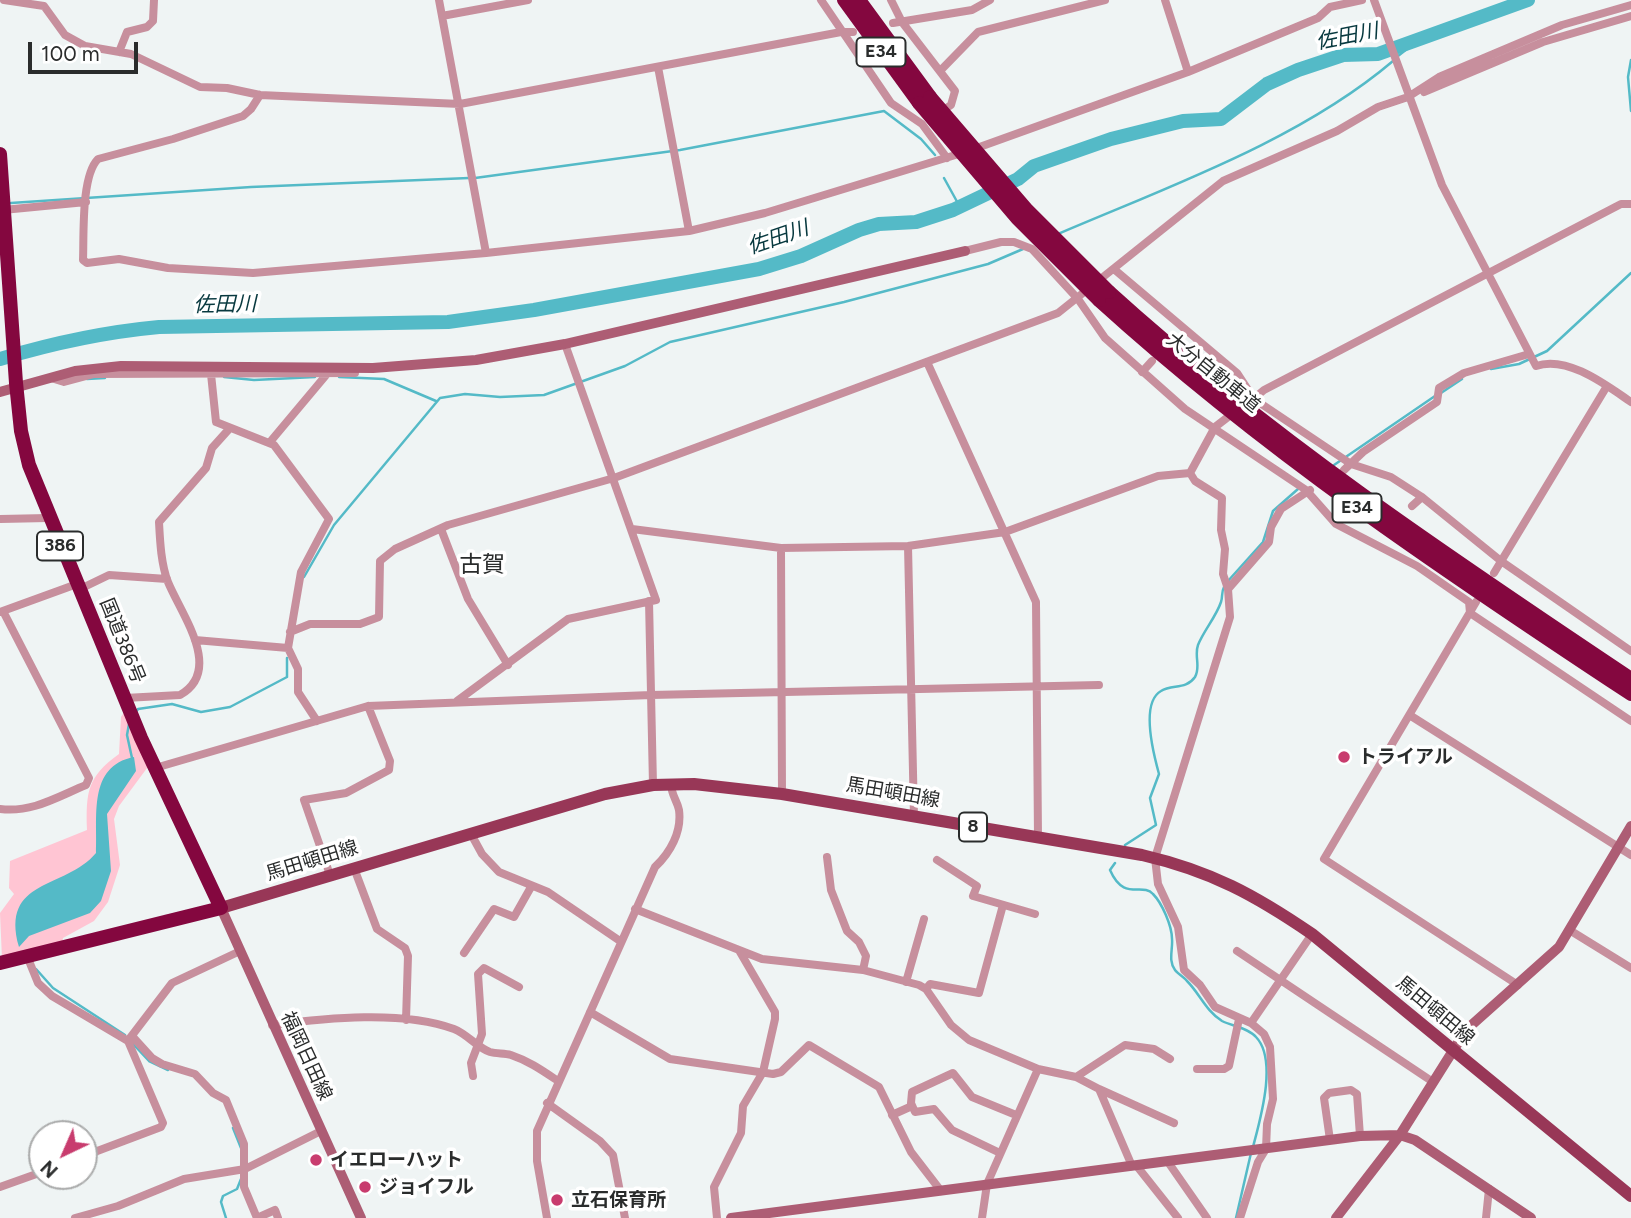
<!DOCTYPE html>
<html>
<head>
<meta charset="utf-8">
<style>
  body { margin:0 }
  #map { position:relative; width:1631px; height:1218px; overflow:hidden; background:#eff4f4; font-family:Figtree,sans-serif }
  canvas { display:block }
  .north { position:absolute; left:28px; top:1120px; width:70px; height:70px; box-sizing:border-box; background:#fff; border:2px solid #aaabab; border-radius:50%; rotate:224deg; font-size:19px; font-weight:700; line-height:28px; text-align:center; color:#2a2c2c }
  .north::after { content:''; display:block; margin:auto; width:24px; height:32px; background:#c83c6e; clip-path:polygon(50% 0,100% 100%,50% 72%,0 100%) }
  .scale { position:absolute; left:28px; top:42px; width:110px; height:32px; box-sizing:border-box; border:4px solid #2a2c2c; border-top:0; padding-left:9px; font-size:21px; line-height:24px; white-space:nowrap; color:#2a2c2c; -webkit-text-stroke:5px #fff; paint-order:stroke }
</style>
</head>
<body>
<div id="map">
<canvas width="1631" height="1218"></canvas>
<div class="north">N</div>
<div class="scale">100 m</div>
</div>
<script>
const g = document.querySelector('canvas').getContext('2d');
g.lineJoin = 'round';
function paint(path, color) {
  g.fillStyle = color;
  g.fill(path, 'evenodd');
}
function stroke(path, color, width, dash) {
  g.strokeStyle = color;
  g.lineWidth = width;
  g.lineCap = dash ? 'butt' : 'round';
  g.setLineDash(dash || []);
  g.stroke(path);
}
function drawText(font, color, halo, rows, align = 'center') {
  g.font = font + ' Figtree,"Noto Sans JP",sans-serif';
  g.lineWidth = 7;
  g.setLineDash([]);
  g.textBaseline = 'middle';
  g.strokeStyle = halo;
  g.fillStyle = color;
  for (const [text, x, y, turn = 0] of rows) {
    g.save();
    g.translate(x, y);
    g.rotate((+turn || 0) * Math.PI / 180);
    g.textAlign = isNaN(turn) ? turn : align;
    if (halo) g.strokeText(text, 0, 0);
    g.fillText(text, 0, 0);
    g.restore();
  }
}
paint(new Path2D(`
  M125,711L150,764L119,806L114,819L120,865L108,902L94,921L63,938L62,945L2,959L0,913L14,894L9,888L10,861L87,830C86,792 87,777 119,754L121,717Z`), '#ffc5d3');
paint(new Path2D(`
  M134,757L136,771L107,814L111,871L101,901L90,913L29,936L19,947C0,878 65,890 96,853C98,818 87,766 134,757Z`), '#54bac7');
stroke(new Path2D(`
  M1398,56L1416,42
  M1631,60L1628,77L1631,111
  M475,178L680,150L884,111L921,139L935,155
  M944,178L960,207
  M11,203L251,187L469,178
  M1058,234C1170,186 1300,140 1393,61
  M1491,369L1519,364L1547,351L1631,273
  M224,377L254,380L315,377
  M339,377L384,379L436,401
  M87,379L105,378
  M1441,393L1462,379
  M1334,465L1435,396
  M304,577L334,525L440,398L465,394L500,397L544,395L625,366L670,342L844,302L988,264L1023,249
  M1228,581L1263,542L1273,511L1298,489
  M136,712L138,709L172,704L201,712L230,707L287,677V658
  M129,724L127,735L132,758
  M1125,845L1156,825L1150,798L1159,774C1154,756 1140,703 1161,691C1172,684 1186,690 1195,677C1201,667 1194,656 1198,645C1204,630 1216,617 1221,602C1223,596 1221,593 1224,587
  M1115,863L1110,870C1124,902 1142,882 1153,894C1162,903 1172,926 1172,939C1173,949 1168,961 1175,970C1178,974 1184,977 1187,981C1200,994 1206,1011 1222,1021C1232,1026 1249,1028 1256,1037C1278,1060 1260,1120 1253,1147
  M36,969L53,988L125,1035
  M133,1044L149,1061L168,1070
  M233,1128L241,1148
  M226,1218L221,1202L223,1196L237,1189L241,1179
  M1236,1218L1251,1153`), '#54bac7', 2.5);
stroke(new Path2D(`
  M0,359C53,343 105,332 159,327L448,322L534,310L759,269L801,256L859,230L879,224L916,222L953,210L1018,179L1034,166L1111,139L1183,121L1221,119L1267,84L1298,70L1343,55L1378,54L1528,0`), '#54bac7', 14);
stroke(new Path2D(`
  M4,0L44,6L65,35L85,46L131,54L200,87L227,88L260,95L460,104L841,32H853
  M439,0L486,253
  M821,0L891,103L922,124L947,158
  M891,0L902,22L955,91L951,105L939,113
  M1165,0L1188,72
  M1374,0L1442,185L1536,366C1567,355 1606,385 1631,402
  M442,16L528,0
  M893,23L972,10L990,0
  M119,52L127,32L147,27L153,21L154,0
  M658,67L689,231
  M940,71L978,32L1105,0
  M1424,92L1543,42L1631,16
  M260,95L251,109L243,116L173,139L98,159C81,176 84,235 83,260L87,263L119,259L168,268L253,273L486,253L689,231L765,213L962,153
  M974,149L1188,72L1318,18L1330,7L1362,0
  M3,210L86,202
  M965,251L1001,242H1014L1032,249L1078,299L1105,338L1185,409L1306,490L1336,524L1417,566L1469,602L1470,613
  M1115,270L1237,373L1254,399L1351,464L1391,477L1422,497L1501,561L1631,651
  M927,362L1036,602L1038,837
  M1142,372L1152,361
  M211,374L216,422L274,445L329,519L301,572L288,648L298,669V692L317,721
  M51,378L64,382L94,374L355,373
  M1252,400L1264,390L1621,204H1631
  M270,442L327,374
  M1344,470L1363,452L1437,402L1439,388L1464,373L1529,354
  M1190,473L1195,481L1222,498L1221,530L1225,549L1223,574L1228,589L1230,617L1155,858L1158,884L1178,927L1184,970L1200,985L1215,1007L1251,1023L1264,1034L1270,1047L1273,1099L1267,1124L1266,1149L1258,1162L1240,1218
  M1190,473L1215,427L1228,417
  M1412,506L1422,497
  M0,519L48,518
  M441,529L468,599L508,665
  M632,529L781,548L908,546L1005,532L1158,476L1190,473
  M908,546L914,817
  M781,548L782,794
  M1494,573L1607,386
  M80,589L109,575L167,579
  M1228,589L1269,542L1271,527L1281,509L1310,490
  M649,601L653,785
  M1476,602L1324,859L1518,985
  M0,612L77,584
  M1470,613L1631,721
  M290,632L310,624H360L379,617L380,561L395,549L448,525L614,478L1058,313L1223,181L1337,131L1378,107L1408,97L1439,77L1562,25L1631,5
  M195,640L288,648
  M125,698L180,695C224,670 181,614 168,582C161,564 160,541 159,522L206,468L212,448L230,428
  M457,701L568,619L656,600L565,344
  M1411,716L1631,855
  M155,768L368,706L651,695L1099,685
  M0,809C32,813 57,797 86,785L89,778L3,611
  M471,834L482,854L499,872L548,892L620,941
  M827,857L831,890L847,931L859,942L866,956L863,970
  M937,860L977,886L973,896L1035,914
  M354,868L377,929L405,948L408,956L406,1020
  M330,875L304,800L346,793L389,770L390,761L368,706
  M635,909L762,959L863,970L919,985L926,989L951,1025L969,1040L1038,1069L1076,1077L1099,1089L1132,1166
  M1571,931L1631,968
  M1237,951L1433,1082
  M464,953L494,909L514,917L531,887
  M27,956L38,983L52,996L128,1041L163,1123L161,1127L84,1156
  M906,982L924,919
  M926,989L930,984L979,993L1003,905
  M590,1012L670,1059L773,1074L781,1072L809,1045L879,1087L911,1152L941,1191
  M1251,1023L1312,934
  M272,1025C326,1018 403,1010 454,1029C467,1034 478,1048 490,1052C497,1054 504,1053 511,1055C529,1061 543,1071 558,1081
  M132,1036L152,1058L162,1064L195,1074L213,1093L226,1100L244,1144V1187L257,1218L275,1210L278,1218
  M130,1038L172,983L238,952
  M1197,1069H1224L1229,1066L1239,1019
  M473,1076L471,1063L482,1034L478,974L484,968L519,987
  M1076,1077L1125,1045L1154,1049L1170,1059
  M1099,1089L1174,1123
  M547,1103L600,1141L613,1155L625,1218
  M892,1115L912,1106
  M1330,1140L1324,1098L1329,1093L1351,1090L1357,1094L1360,1136
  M1000,1153L952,1130L934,1109L915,1112L911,1103L912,1092L953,1073L972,1097L1016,1115
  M1168,1162L1207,1218
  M1136,1165L1178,1218
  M0,1187L42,1172
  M75,1218L118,1206L184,1179L245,1169L321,1131
  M547,1218L537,1161V1131L655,867C670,853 682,832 679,810C677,800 671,795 671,783
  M717,1218L714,1187L741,1133L743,1106L763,1072L775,1019V1012L740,952
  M982,1218L987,1184L1038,1069
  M1486,1218L1489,1189`), '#c78f9d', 8);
stroke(new Path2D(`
  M0,392L75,371L121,366L373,368L476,360L565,344L965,251
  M221,908L361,1218
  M731,1218L1360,1136L1400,1135L1415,1140L1531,1218
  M1336,1218L1400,1135L1466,1030L1559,947L1631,826`), '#ad5d74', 10);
stroke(new Path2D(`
  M221,908L605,794L653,785L694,784L782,794L1142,855C1211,871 1255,895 1312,934L1631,1196`), '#983757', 12);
stroke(new Path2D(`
  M844,0L919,103
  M859,0L930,97
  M0,154L16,383L21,431L29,465L141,738L221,908L0,963
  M1109,292C1270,438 1450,558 1631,679
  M1099,300C1264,450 1446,572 1631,694`), '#84073f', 14);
stroke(new Path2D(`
  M930,97L1027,210L1109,292
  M919,103L1017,218L1099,300`), '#84073f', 14);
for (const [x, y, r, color] of [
  [1344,757,7,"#c83c6e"],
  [316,1160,7,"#c83c6e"],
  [365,1187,7,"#c83c6e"],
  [557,1200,7,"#c83c6e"]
]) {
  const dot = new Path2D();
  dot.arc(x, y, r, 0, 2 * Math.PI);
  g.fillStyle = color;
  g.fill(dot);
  stroke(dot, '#fff', 2.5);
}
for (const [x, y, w] of [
  [881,52,49],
  [1357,508,49],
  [60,546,46],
  [973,827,28]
]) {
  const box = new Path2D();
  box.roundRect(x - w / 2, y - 14.5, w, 29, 5);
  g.fillStyle = '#fff';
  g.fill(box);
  stroke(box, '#2a2c2c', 2);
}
drawText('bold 18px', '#2a2c2c', null, [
  ["E34",881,52],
  ["E34",1357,508],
  ["386",60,546],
  ["8",973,827]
]);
drawText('19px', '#2a2c2c', '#fff', [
  ["大分自動車道",1213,373,39],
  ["国道386号",122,641,68],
  ["馬田頓田線",893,793,10],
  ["馬田頓田線",312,861,-17],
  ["馬田頓田線",1435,1011,40],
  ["福岡日田線",306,1056,65]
]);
drawText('bold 19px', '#2a2c2c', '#fff', [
  ["トライアル",1358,757],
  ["イエローハット",330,1160],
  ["ジョイフル",379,1187],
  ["立石保育所",571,1200]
], 'left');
drawText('italic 21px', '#08393f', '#fff', [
  ["佐田川",1347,37,-11],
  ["佐田川",778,238,-19],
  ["佐田川",225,305,-1]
]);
drawText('23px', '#2a2c2c', '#fff', [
  ["古賀",482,565]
]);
</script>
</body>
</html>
